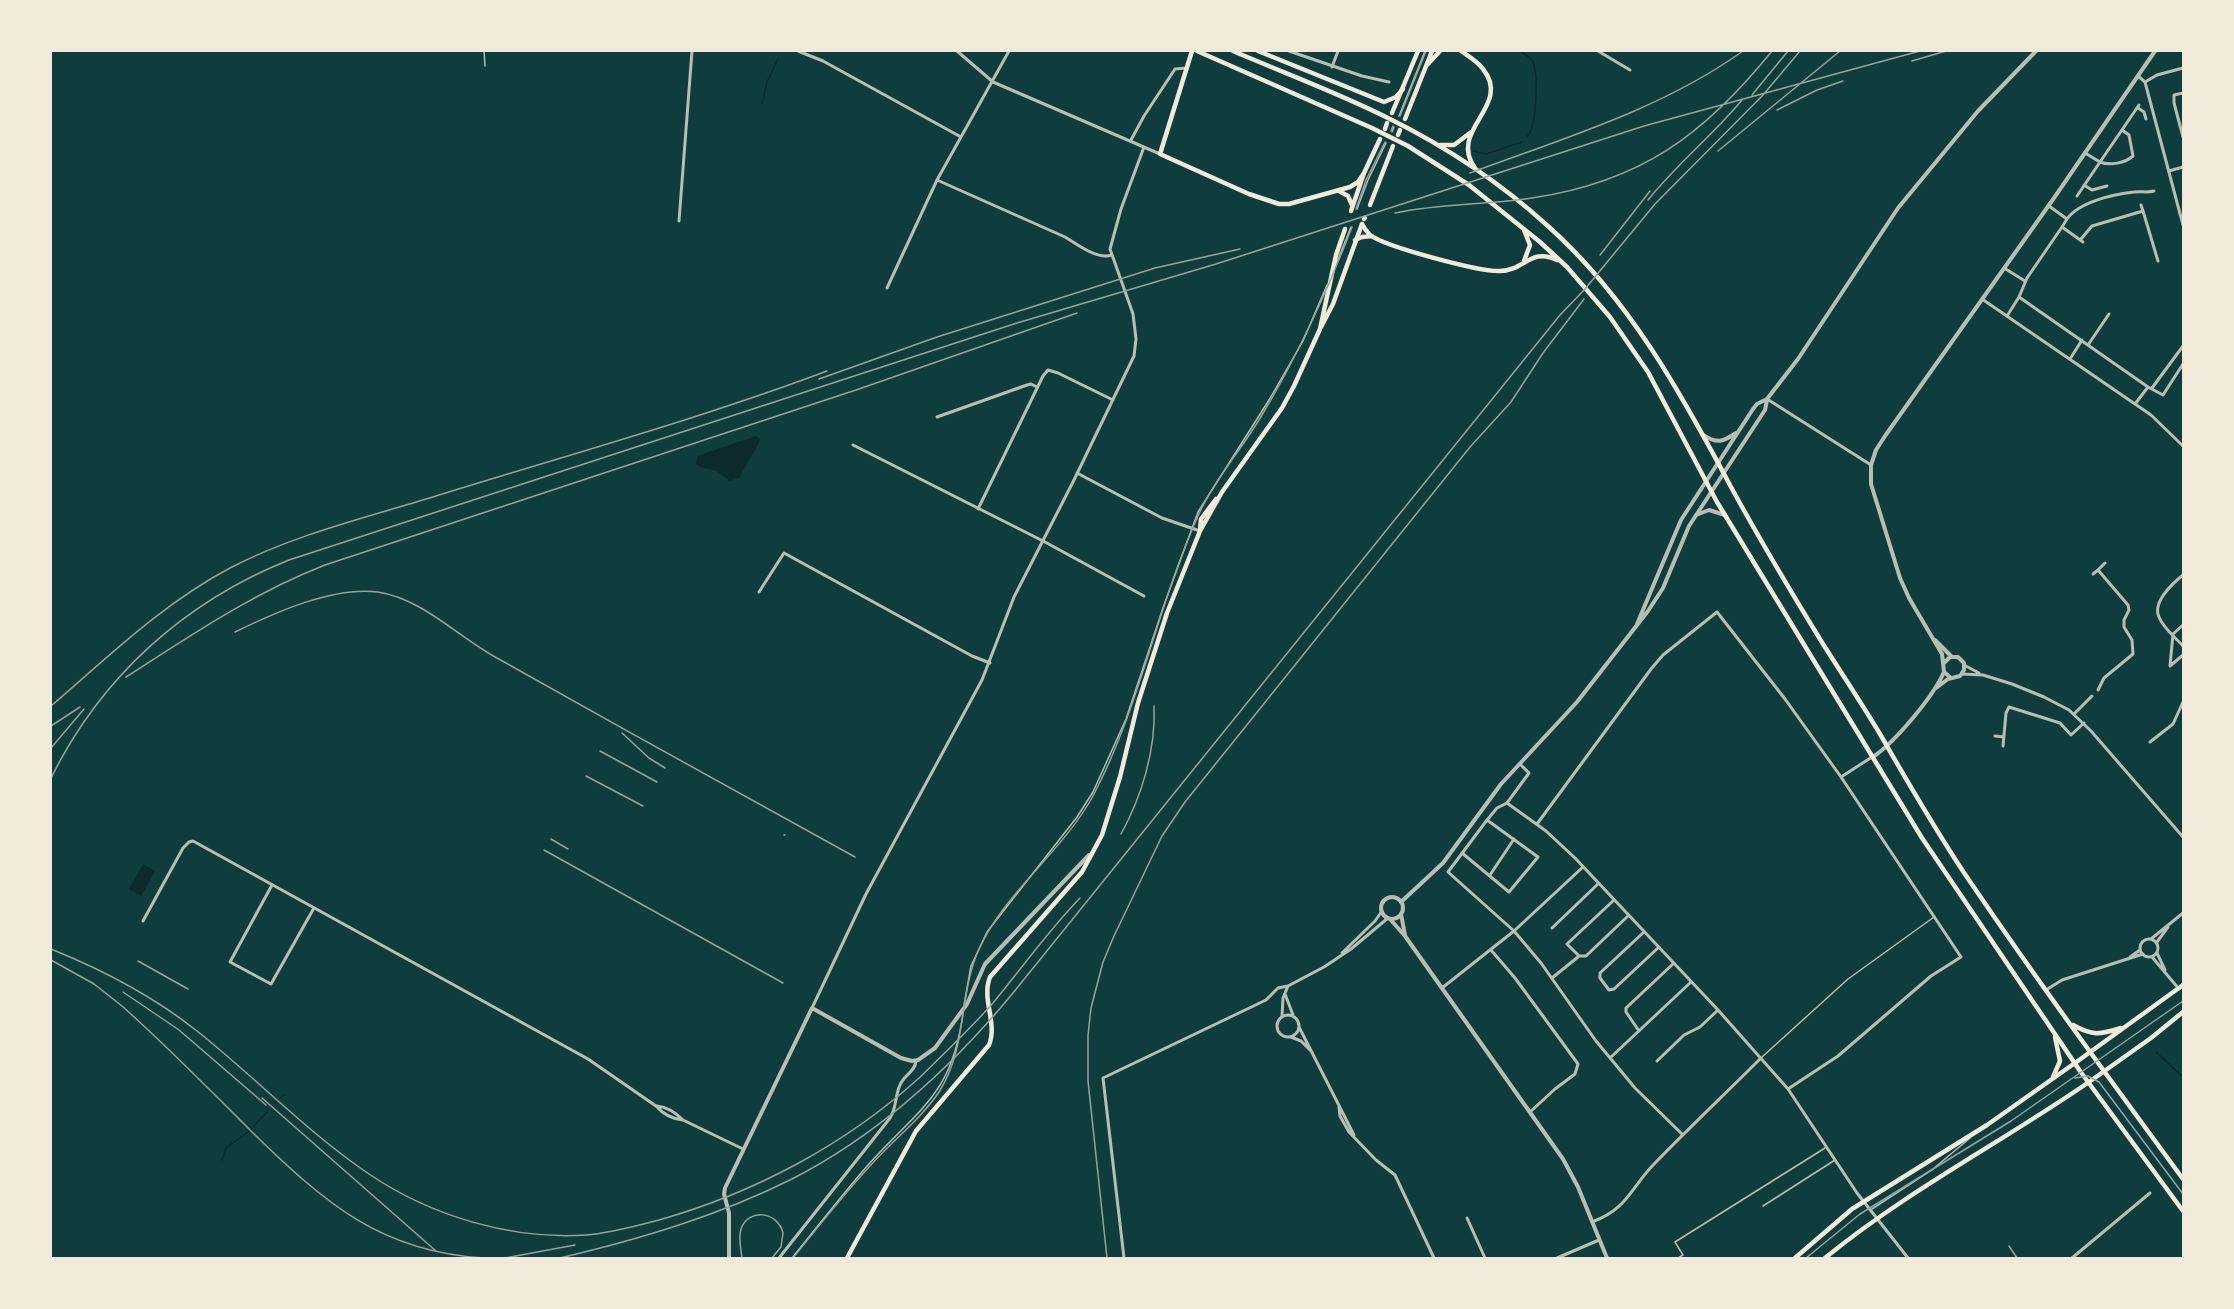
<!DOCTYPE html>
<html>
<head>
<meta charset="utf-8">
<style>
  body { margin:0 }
  #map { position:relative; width:2234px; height:1309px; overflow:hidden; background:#0f3d3e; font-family:Signika,sans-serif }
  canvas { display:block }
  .frame { position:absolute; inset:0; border:52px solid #f1e9da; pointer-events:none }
</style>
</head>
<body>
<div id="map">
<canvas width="2234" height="1309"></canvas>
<div class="frame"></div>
</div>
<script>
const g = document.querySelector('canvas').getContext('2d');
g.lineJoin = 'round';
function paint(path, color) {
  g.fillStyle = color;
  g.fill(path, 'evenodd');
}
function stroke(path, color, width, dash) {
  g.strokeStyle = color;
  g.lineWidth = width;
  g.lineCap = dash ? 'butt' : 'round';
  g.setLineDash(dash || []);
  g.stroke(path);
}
paint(new Path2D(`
  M756,436L760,439L759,443L739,478L730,481L716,471L700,467L696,464L697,456Z
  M143,864L155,871L141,896L129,889Z`), '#0a2a2b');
stroke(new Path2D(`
  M1520,51C1524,54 1529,56 1532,60C1539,72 1537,126 1527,137
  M762,104L767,82L778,59
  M1473,151L1486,154L1522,142
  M2156,1052L2183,1077
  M279,1099L284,1095
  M275,1103L277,1101
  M222,1160L226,1148L248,1132L267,1112`), '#0a2a2b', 1.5);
stroke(new Path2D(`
  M484,51L485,66
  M1399,116L1425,51
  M1392,132L1394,127
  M1357,209L1368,180L1386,143
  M1336,264L1351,227
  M964,1005L971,966L987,932L1077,817L1093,792L1126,719L1164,605L1198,512L1269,400L1303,341L1327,285
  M1762,1057L1848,979L1934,917
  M1763,1206L1835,1160
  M1872,1209L1933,1169L1970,1138
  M792,1258C817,1227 842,1195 868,1165C919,1108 952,1096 963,1013
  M1678,1258L1683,1255L1675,1242L1825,1148`), '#b8beb3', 1.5);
stroke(new Path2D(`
  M798,51L823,61L961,137
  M957,51L993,82L1160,154
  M1289,51L1362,76L1389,82
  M1598,51L1630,70
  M1332,67L1338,51
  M2138,76L2145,82L2183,225
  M2145,82L2157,75L2183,68
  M2183,93L2174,95V103L2183,137
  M2138,108L2144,112L2146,119
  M2122,130L2129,135L2133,156C2125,163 2110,166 2100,162L2139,105
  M1131,140L1144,116L1175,69L1187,68
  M2169,171L2183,167
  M937,180L1065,237C1077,244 1097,260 1112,255
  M2084,185L2092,190L2107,186
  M2077,196L2100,162L2085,153
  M2141,205L2143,211
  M2049,206L2067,219L2062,227L2083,242
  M2067,219C2079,202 2114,194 2134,192C2141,191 2147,193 2154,191
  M679,221L692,51
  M2081,239L2092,226L2143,211L2158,261
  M2004,268L2025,281
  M887,288L937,180L1009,51
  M2019,297L2027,278L2062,227
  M1982,299L2151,415L2183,446
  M2007,316L2019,297L2148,387L2163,395L2183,364
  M2088,345L2109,314
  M2070,359L2082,340
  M2152,388L2183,346
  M1767,399L1871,465
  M2135,404L2148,387
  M937,417L1027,385L1031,384L1037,387
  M853,445L1045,542L1144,596
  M1077,473L1162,518L1200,531
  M978,509L1043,376L1048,370L1058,373L1113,400
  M2093,574L2098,570
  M2183,575C2173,583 2152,602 2159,617C2163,628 2176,638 2183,646
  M759,592L784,553L972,656L990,663
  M1964,665L1979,673
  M2170,666L2173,634L2183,625
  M2170,666L2183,655
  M1962,674L1983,675L2012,684L2044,697L2069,710L2091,731L2183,837
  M2098,690L2104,678L2133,654L2132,640L2124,627V620L2129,610L2128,605L2098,570L2105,563
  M2074,714L2092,696
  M1995,736L2004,737
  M2150,742L2173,724L2183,702
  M2003,746L2006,713L2009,707L2060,723L2071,735L2084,723
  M1520,764L1529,773L1507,803L1497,808L1487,820L1448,872L1514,931L1541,963L1596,1041L1635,1088L1683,1135
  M1841,777L1872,757
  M1507,803L1546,831L1575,858L1718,1010L1788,1089L1857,1193L1908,1258
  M1537,824L1651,669L1663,655L1717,612L1785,699L1841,777L1961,957L1931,976L1838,1056L1788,1089
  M1462,853L1509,892L1538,857L1487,820
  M1490,875L1514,839
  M272,885L230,962L271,984L314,908
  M1614,900L1567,944L1579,956H1586L1629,915
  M143,921L183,848L189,842L193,841L588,1059L656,1106C663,1114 672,1119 683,1120
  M1552,928L1599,883
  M1644,932L1600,973V978L1609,990L1614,989L1659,947
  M2140 948a9 9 0 1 1 18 0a9 9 0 1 1-18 0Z
  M2151,939L2183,913
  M2157,942L2168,927
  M1491,950L1515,978L1578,1064L1575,1074L1555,1089L1530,1112
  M1342,953L1375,921L1382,911
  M2157,953L2165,970
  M2130,957L2140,950
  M2152,957L2179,989
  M1552,978L1578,957
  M1442,988L1514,931L1583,867
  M2046,990L2062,980L2143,954
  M1285,994L1293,1015
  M812,1008L866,894L982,680L1014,597L1073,482L1134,356L1136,339L1133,314L1110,249L1121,209L1144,147
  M1277 1026a11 11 0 1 1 22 0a11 11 0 1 1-22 0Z
  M1282,1016L1283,998L1288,986
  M1299,1027L1354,1135
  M1639,1031L1626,1012V1008L1674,963
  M1291,1037L1301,1041L1310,1050
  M1610,1058L1691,982
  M1657,1061L1684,1035L1700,1027L1718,1010
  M657,1106C667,1107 676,1113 683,1120L743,1149
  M1339,1107L1340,1116L1349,1132L1376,1160L1395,1175L1434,1258
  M1467,1218L1485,1258
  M1592,1222C1628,1209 1631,1187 1655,1163C1690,1127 1726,1093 1761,1058
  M779,1258L890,1118C897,1107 895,1095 900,1085C904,1075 915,1072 916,1061
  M1124,1258L1103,1078L1266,1000L1278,988L1288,986L1324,967L1351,949L1388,918
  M1557,1258L1599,1240
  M2072,1258L2150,1193`), '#b8beb3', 3);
stroke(new Path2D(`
  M1703,435C1717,444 1723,442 1736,433
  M1696,515L1709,510L1725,515
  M1637,624L1681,520L1753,409L1757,404L1767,399L1798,359L1898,208L1978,111L2036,51
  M1935,640L1951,656
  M1951,678L1944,672L1942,654L1909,598L1900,578L1871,484V465L1876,450L1885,436L2054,198L2155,51
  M1936,688L1948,679L1960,676L1964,670V663L1958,657H1950L1944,663
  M1873,757C1895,742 1933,697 1944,672
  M1381 908a11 11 0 1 1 22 0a11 11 0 1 1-22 0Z
  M1401,902L1443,863L1501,784L1577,702L1648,611L1663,588L1689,526L1765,410L1767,400
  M1401,914L1405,935
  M1390,919L1405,936L1563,1159L1578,1187L1607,1258
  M729,1258V1213L724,1194L725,1188L812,1008L901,1058L912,1061L918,1060L935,1048L967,1004L985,964L1089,855`), '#b8beb3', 4);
stroke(new Path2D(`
  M1192,51L1160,154L1249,194L1279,204H1289L1350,187L1358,182L1364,173
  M1392,113L1418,51
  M1405,119L1432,51
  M1385,129L1387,123
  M1398,135L1400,130
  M1339,191L1348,196L1352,205
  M1370,205L1393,146
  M1351,211L1364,173L1380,139
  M1364,219L1365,218
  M1321,327L1333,304L1362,224
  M1200,530L1201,519L1216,499
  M2053,1077L2060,1061L2055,1037
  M847,1258L916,1131L989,1045C998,1023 981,999 990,977L1082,872L1102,835L1120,777L1138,703L1167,613L1200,531L1222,492L1282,408L1294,386L1320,329L1336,255L1345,229
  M1795,1258L1852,1209L1987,1125L2075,1063
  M1825,1258C1907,1191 2002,1142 2089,1082`), '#f1e9da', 4.5);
stroke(new Path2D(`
  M1197,51L1372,128L1408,146L1469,185L1540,242L1567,267L1610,317L1648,372L1717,502L1922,838L2080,1071L2183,1211
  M1233,51C1284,73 1336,92 1386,117C1445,146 1501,183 1549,227C1629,299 1681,393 1731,487C1760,540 1791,592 1823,644C1842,674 1862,704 1880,734C1909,784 1938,835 1971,883C2039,983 2111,1081 2183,1179
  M1258,51L1384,102L1396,97L1403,89
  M1461,51C1468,56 1477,61 1483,69C1513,106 1447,130 1475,168
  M1428,64L1440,51
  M1440,145H1454L1470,133
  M1362,224C1364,228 1367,232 1370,235C1386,247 1480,272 1500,271C1524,271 1531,247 1557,260
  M1355,240L1362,237L1372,236
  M1524,261L1530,245L1524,230
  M2073,1025C2093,1036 2099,1035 2121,1028
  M2075,1063L2183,985
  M2089,1082L2151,1038L2183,1012`), '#f1e9da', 4.5);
stroke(new Path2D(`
  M1400,116L1426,51
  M1391,131L1393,126
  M1356,209L1366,180L1385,142
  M2075,1078L2088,1076L2099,1082L2183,1194
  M2009,1246L2017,1258
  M742,1258C741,1249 738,1238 741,1229C749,1207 778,1212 783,1233L781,1247L772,1258
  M793,1258C818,1227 843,1195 870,1166C892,1141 920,1120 939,1092C968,1046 958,996 979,949C1005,892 1063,851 1093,796C1140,707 1157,607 1198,516C1214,480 1242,449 1262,415C1298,355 1327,292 1352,227
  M1806,1258L1860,1214L2011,1121L2183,1001`), '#97a49c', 1.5);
stroke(new Path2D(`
  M1912,61L1946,51
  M1752,95L1788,51
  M1777,110L1817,90L1843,81
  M1718,151L1840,51
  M1470,173C1564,138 1662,109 1743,51
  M1648,200C1677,164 1713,135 1742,100
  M1395,213C1441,203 1487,205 1532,198C1641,182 1705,134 1772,51
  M1600,255L1650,191
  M819,379L937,337L1155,268L1240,249
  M235,632C274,613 333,586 378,592C423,599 458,637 497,658C616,725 735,791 855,857
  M126,677C190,636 253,593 325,565L859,389L1077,313
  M51,706C108,657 162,604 230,568C295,534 369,517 439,495C568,455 699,419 827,371
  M51,726L80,707
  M622,733L649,758L665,768
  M51,748L84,709
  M600,751L657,782
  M586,776L643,806
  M51,778C101,677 184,602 289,560L1017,323L1216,264L1644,126L1920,51
  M1121,834C1142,796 1156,749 1154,706
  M784,835H785
  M551,839L568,849
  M544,850L783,983
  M51,949C103,970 153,996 197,1031C255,1077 307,1132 369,1174C431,1216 511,1240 586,1235C611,1233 635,1226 659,1220C754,1193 845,1145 919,1078C944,1054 970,1029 993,1003C1022,968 1048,931 1080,898
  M51,960L94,984L122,1006C167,1046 210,1090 253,1133C324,1202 380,1252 484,1258
  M138,961L188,989
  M123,992L179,1030L266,1105
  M262,1098L436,1251
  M505,1258L575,1245
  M560,1258C640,1239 718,1216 792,1179C878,1135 952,1067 1013,993L1560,315L1585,289L1655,204L1763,95L1800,51
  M1107,1258L1088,1081V1035L1091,1008L1103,962L1114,936L1162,836L1185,802L1470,447L1511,402L1543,353L1584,299`), '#97a49c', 1.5);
</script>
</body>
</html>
